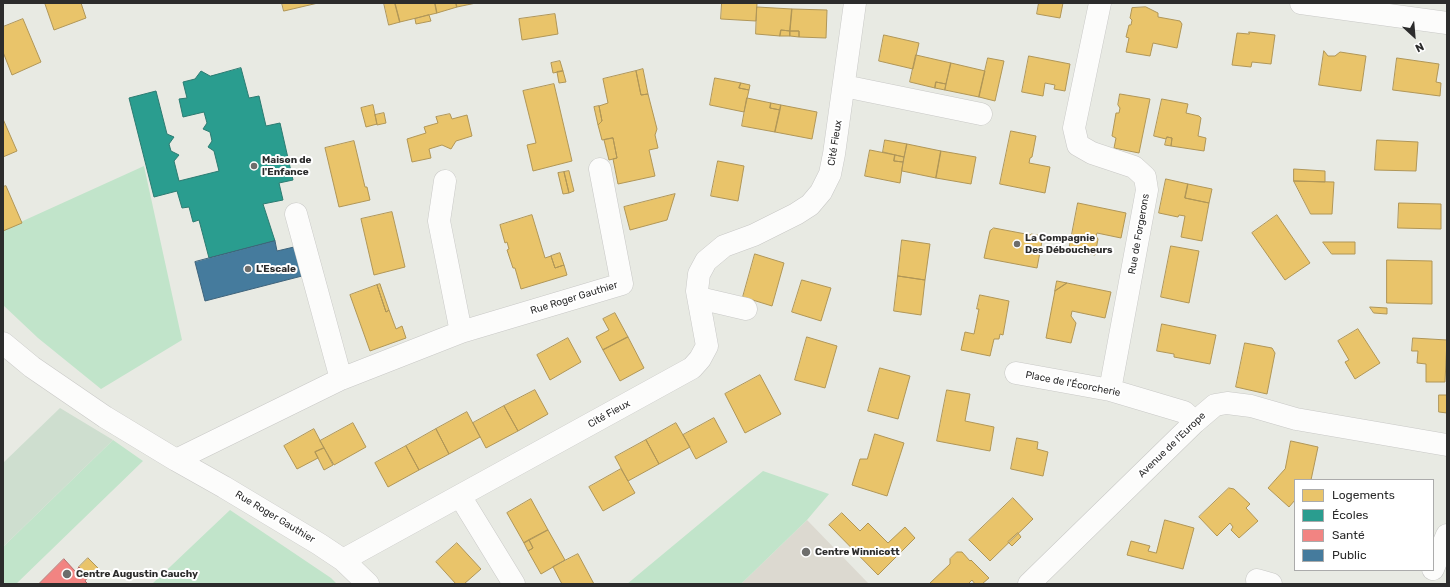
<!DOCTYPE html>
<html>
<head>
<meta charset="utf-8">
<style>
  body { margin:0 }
  #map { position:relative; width:1450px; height:587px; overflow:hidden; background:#e8eae3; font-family:Rubik,sans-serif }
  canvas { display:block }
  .frame { position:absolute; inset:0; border:4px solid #2c2c2c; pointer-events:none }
  .legend { position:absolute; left:1294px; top:479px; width:140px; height:92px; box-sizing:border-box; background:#fff; border:1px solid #ababab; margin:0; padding:5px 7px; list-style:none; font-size:12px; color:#2c2c2c }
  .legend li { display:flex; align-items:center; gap:8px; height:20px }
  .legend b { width:20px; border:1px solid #ababab }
  .north { position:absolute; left:1394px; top:16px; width:40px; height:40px; -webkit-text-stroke:3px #fff; paint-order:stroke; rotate:154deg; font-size:11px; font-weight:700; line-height:16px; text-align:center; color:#2c2c2c }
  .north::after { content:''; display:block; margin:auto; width:14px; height:18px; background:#2c2c2c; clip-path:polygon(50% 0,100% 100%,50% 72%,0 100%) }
</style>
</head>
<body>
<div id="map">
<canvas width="1450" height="587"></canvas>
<div class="frame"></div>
<ul class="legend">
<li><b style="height:11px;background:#e9c46a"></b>Logements</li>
<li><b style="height:11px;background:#2a9d8f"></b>Écoles</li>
<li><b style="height:11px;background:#f28482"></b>Santé</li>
<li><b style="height:11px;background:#457b9d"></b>Public</li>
</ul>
<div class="north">N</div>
</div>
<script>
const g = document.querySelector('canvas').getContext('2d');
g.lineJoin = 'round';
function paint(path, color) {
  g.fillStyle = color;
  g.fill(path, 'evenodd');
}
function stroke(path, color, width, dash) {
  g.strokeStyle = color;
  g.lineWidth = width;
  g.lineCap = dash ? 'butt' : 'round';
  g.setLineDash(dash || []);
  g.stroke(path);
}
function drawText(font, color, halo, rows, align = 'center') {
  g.font = font + ' Rubik,sans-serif';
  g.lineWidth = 4;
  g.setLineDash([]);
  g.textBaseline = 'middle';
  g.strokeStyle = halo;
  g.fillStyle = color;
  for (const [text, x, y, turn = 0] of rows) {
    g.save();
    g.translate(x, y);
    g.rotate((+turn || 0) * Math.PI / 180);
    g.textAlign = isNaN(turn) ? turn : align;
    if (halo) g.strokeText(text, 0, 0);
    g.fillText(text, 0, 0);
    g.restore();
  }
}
paint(new Path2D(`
  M807,520L869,584H741Z`), '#dcd9d0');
paint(new Path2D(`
  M144,166L182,340L101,389L38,338L3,305V230Z
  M113,440L143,461L16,584H3V547Z
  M763,471L829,494L807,520L741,584H627Z
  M230,510L331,578L337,584H152Z`), '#c1e4ca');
paint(new Path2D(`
  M60,408L113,440L3,547V463Z`), '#cedecf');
const homes = new Path2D(`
  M48,3H81L86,18L54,30L45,4Z
  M282,3H318L284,11Z
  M384,3H395L400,22L389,25Z
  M395,3H435L437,13L400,22Z
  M435,3H456L457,7L437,13Z
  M456,3H476L457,7Z
  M722,3H757L756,21L721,19Z
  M1039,3H1063L1060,18L1037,14Z
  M757,7L792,9L790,31L781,30L780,36L756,34Z
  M1146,7L1158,13V17L1180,21L1182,24L1177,48L1153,43L1150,56L1126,52L1129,38L1126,37L1129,25H1131L1132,20L1130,18L1132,8Z
  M792,9L827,10L826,38L799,37V31H790Z
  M555,14L558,34L522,40L519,19Z
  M429,15L431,21L416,24L415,19Z
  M23,19L41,62L12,75L3,52V27Z
  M781,30L790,31V36H780Z
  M790,31H799V37L790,36Z
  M1249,32L1275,35L1271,64L1252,62L1251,67L1232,65L1237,33L1249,34Z
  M884,35L919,43L913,69L879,61Z
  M1324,51L1328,56H1335L1340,52L1366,56L1361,91L1319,85Z
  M916,55L951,63L946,84L936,82L935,88L910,82Z
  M1029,56L1070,64L1065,91L1054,89L1055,85L1045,83L1043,96L1022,92Z
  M988,58L1004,61L995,101L979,97Z
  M1397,58L1439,64L1436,82L1441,83L1440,96L1393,90Z
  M560,61L563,71L553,73L551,63Z
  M951,63L985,71L979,97L945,90Z
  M643,69L648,94L641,95L636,71Z
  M563,71L566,82L559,83L557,72Z
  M636,71L641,95L648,94L657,129L655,135L658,148L649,150L655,176L618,184L613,159L617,158L613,138L602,140L598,125L602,121L599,106L608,103L603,79Z
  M715,78L741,83L739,88L749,90L744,112L710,105Z
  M936,82L946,84L945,90L935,88Z
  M741,83L750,85L749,90L739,88Z
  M554,84L572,161L533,171L527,145L536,143L523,91Z
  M1120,94L1150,99L1139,153L1114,148L1116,138L1112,136L1116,113H1119L1120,108L1118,105Z
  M747,98L771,103L770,108L780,110L775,132L742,126Z
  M1162,99L1188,104L1186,113L1199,116L1201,118L1198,136L1206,138L1204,151L1171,146L1172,138L1167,137L1166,139L1154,136Z
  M771,103L781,105L780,110L770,108Z
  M373,105L377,124L366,127L361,108Z
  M781,105L817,112L812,139L775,132Z
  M599,106L602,121L598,125L594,107Z
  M384,113L386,123L377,125L375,115Z
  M450,114L452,119L467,115L472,136L456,141L451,149L442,145L429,149L431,158L412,162L407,139L426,133L424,127L438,123L436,117Z
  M3,119L17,151L3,157Z
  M1011,131L1036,136L1032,157L1030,158L1029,163L1050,167L1045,193L1000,184Z
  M1167,137L1172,138L1171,146L1165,145Z
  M613,138L617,158L609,160L604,140Z
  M885,140L907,144L904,157L883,152Z
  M1377,140L1418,142L1416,171L1375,170Z
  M354,141L365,187H367L370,200L339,207L325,148Z
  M907,144L941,151L936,178L902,171Z
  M870,150L895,155L894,161L903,162L900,183L865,176Z
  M941,151L976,157L971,184L936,178Z
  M895,155L904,157L903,162L894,161Z
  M718,161L744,166L738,201L711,196Z
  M1294,169L1325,171V182L1294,181Z
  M569,171L574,191L569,193L564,172Z
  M564,172L569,193L563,194L558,173Z
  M1166,179L1188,184L1185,198L1209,203L1202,241L1181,237L1185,216L1179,215L1178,217L1159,213Z
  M1294,181L1334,182L1332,214H1311Z
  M1188,184L1212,189L1209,203L1185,198Z
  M6,186L22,223L3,231V187Z
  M675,194L667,220L630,230L624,207Z
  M1078,203L1126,213L1121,238L1097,233L1096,236L1098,239L1095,255L1069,250Z
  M1399,203L1441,204V229L1398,228Z
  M392,212L405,267L374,275L361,219Z
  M532,215L545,258L551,256L555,268L564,265L567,275L521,289L515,268H513L507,250L509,249L507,242L505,243L500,225Z
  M1277,215L1310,263L1285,280L1252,233Z
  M994,228L1031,235V234L1043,236L1037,268L984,258L990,231Z
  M902,240L930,244L925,280L898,276Z
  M1323,242H1355V254H1332Z
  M1171,246L1199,251L1189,303L1161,297Z
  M560,253L564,265L555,268L551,256Z
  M755,254L784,263L772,306L743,297Z
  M1387,260L1432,261V304L1387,303Z
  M898,276L925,280L921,315L894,311Z
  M802,280L831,288L821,321L792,312Z
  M1057,281L1067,283L1055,291Z
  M1067,283L1111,292L1105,318L1072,311L1071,316L1076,323L1071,343L1046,338L1055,291Z
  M380,284L389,310L386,312L377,285Z
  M377,285L386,312L389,310L396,329L402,326L406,338L370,351L350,295Z
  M980,295L1009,301L1003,335L1000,334L999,339H994L990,356L961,350L965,332L974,334L979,309H977Z
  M1370,307L1387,308V314L1374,313Z
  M615,313L628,337L603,350L596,337L609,330L603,319Z
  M1162,324L1216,335L1210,364L1174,357V354L1157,351Z
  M1358,329L1380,363L1355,379L1345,362L1349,360L1338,341Z
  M628,337L644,368L620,381L603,350Z
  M807,337L837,346L825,388L795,380Z
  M568,338L581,362L550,380L537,355Z
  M1413,338L1447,340L1445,382H1426V364L1417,363L1418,351H1412Z
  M1245,343L1272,348L1275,353L1267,394L1236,387Z
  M880,368L910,376L898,419L868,411Z
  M760,375L781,414L745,433L725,394Z
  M535,390L548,414L518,431L504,406Z
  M947,390L970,394L965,421L994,427L990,451L937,441Z
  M1439,395H1447V413L1439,412Z
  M504,406L518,431L486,448L473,423Z
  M467,412L480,437L449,454L436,429Z
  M714,418L727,442L696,459L683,435Z
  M353,423L366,447L334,465L320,441Z
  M676,423L690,447L659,464L646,440Z
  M314,429L324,448L315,452L318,458L297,469L284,446Z
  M436,429L449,454L419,470L406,446Z
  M875,434L904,443L887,496L852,485L860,459H867Z
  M1017,438L1038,442L1037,449L1048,452L1043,476L1011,469Z
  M646,440L659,464L628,481L615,457Z
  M1291,441L1318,447L1311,480H1295V500L1289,507L1268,488L1285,469Z
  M406,446L419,470L388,487L375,463Z
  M324,448L333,465L324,470L315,452Z
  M621,469L635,493L603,511L589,487Z
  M1229,488L1234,489L1250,504L1246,508L1258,521L1239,538L1231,530L1233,527L1230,523L1217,536L1199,517Z
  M1013,498L1033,519L990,561L969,540Z
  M531,499L548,530L524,543L507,513Z
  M842,513L860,531L868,523L888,543L905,527L915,538L878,575L829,525Z
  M1165,520L1194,528L1183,569L1127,555L1131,541L1150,546L1148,551L1156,553Z
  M548,530L565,560L541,574L528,551L533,548L529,540Z
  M1018,533L1021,537L1012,546L1008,542Z
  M529,540L533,548L528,551L524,543Z
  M457,543L481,569L464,584H456L436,562Z
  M957,552H962L970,561L971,560L989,578L982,584H975L972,580L968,584H929L950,564V559Z
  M578,554L594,584H562L553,567Z
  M88,558L98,568L88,577L79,567Z`);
paint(homes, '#e9c46a');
stroke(homes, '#b09657', 1);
const schools = new Path2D(`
  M241,68L249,98L259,96L266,126L280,123L293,180L279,183L283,200L263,204L275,241L209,258L199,220L193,222L189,207L182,208L177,191L154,197L129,98L156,91L167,134L174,137L169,144L171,151L179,155L174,161L179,181L219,171L214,151L208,147L212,141L210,132L203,129L207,123L204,112L183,117L179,99L187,98L183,82L195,79L201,71L210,76Z`);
paint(schools, '#2a9d8f');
stroke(schools, '#2b7b71', 1);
const health = new Path2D(`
  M64,559L75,571L79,567L88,577L85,581L88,584H39Z`);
paint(health, '#f28482');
stroke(health, '#b76a68', 1);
const public = new Path2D(`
  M275,241L277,251L294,247L302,276L205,301L195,262Z`);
paint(public, '#457b9d');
stroke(public, '#3e637b', 1);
const minor = new Path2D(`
  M1100,3L1074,128L1078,145L1092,153L1134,167L1145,177L1147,190L1110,390
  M844,86L981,114
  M445,181L439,221L461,332
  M296,214L341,379
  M699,298L746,309
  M3,343L32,367L105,417L176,460L224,487L319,544L343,560L368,584
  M1016,373L1110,390L1184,412L1195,422
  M176,460L341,379L461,332L622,284L600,169
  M460,496L514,584
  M343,560L692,368L700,359L707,346L697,291L699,274L706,261L724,246L754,235L796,214L810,205L821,192L830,174L834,154L855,3
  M1433,569L1447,535
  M1257,580L1271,584
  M1029,584L1195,422L1215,405L1227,403L1251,406L1296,419L1447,445`);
const tertiary = new Path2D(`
  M1301,3L1447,23`);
stroke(minor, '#c8c8c6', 23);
stroke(tertiary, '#c8c8c6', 23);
stroke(minor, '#fcfcfb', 22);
stroke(tertiary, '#fcfcfb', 22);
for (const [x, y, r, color] of [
  [254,166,4,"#6e6e6c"],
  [1017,244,4,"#6e6e6c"],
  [248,269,4,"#6e6e6c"],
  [806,552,5,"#6e6e6c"],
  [67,574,5,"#6e6e6c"]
]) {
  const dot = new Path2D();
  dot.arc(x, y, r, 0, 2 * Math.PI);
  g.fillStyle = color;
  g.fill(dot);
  stroke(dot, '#fff', 1.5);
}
drawText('10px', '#2c2c2c', '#fff', [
  ["Cité Fieux",835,143,-81],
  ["Rue de Forgerons",1139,234,-80],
  ["Rue Roger Gauthier",574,298,-17],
  ["Place de l'Écorcherie",1073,384,11],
  ["Cité Fieux",609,414,-29],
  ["Avenue de l'Europe",1172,445,-44],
  ["Rue Roger Gauthier",275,517,31]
]);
drawText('bold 10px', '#2c2c2c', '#fff', [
  ["Maison de",262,160],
  ["l'Enfance",262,172],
  ["La Compagnie",1025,238],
  ["Des Déboucheurs",1025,250],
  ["L'Escale",256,269],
  ["Centre Winnicott",815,552],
  ["Centre Augustin Cauchy",76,574]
], 'left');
</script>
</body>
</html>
